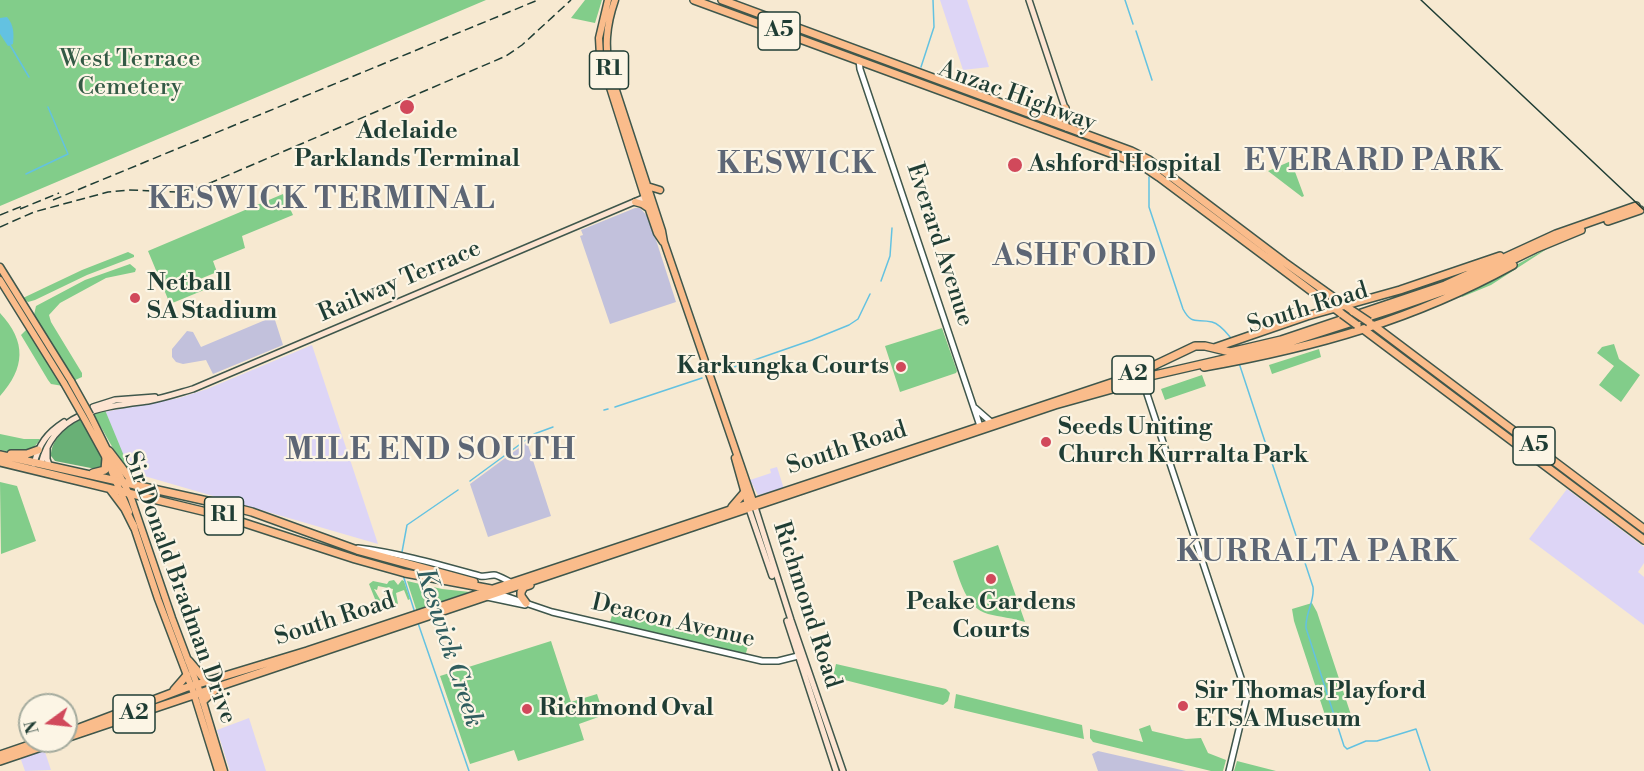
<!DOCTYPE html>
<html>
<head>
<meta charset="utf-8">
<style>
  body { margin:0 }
  #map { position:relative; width:1644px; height:771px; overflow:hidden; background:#f7e9d1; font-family:"Libre Bodoni",serif }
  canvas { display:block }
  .north { position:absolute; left:18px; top:693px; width:60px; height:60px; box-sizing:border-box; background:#fcf5e5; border:2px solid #a4ab9e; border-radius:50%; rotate:255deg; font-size:16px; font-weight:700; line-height:24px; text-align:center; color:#1f3d34 }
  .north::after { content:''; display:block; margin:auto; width:21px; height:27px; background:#d1495b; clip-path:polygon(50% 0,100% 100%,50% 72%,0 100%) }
</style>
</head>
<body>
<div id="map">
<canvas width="1644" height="771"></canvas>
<div class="north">N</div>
</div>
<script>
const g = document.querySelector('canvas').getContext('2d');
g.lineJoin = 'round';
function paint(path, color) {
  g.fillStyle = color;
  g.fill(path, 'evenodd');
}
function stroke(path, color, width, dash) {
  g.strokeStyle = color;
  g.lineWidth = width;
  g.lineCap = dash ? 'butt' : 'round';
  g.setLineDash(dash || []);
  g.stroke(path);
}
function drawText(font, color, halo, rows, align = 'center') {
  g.font = font + ' "Libre Bodoni",serif';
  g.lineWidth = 4.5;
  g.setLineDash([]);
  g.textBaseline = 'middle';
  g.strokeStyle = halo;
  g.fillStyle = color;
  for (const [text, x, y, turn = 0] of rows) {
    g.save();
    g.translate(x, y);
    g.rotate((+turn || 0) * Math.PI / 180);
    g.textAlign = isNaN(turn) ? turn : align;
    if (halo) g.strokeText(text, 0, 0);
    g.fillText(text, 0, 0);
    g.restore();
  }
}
paint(new Path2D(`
  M940,0H967L989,67L963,70Z
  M312,345L378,544L134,473L127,468L104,412L179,398L207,389Z
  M777,467L784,489L758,495L750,480L771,473L770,469Z
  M1567,489L1644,547V563L1638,572L1644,577V625L1529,539Z
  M249,718L266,771H230L217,730Z
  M44,749L51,770L25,771L20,757Z`), '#ddd5f6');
paint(new Path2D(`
  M635,208H640L649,218L676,302L610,324L580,236L583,235L581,230Z
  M270,318L275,320L283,345L213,374L206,360L183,364L176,362L172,357V349L187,331L193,332L201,347Z
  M527,442L551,516L488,537L470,484Z
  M1098,751L1186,771H1098L1092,754Z`), '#c2c1dc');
paint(new Path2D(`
  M0,0H486L0,206Z
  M585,0H602L595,23L571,18Z
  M1291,161L1304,196L1302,197L1268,171Z
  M283,194L293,215L242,236L245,248L213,261L217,272L200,279L204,290L170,304L148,251Z
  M1553,245L1491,285L1462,297L1461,295Z
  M128,252L134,255V257L87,275L35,300L28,302L23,298L82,270Z
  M130,264L136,269L135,272L106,278L60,303L49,315L51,322L82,373V377L73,381L34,315L36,306L85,280Z
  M0,313C27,342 25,368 0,396Z
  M942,328L957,371L956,373L900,392L885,346Z
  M27,329L63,386L51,384L48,380L21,335Z
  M1614,344L1619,359L1640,375L1621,402L1599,385L1614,366L1597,353L1602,347Z
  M1319,349L1321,357L1272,374L1269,365Z
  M1202,375L1206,386L1165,400L1161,389Z
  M105,410L129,468H126L114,450L93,413Z
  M0,434L24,439H40C31,456 16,452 0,450Z
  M0,482L17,486L36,541L1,554Z
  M998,545L1025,622C1013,618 1000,617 988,614C966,608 960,580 953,561Z
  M394,580L398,585L402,580L404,581L410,599L408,600L404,590L396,593L398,604L395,603L392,595L393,589L378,586L377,590L374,589L382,603L379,609L369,584L373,581L387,584L389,581Z
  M407,581L442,589L470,592L428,606L427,609L417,612Z
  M1312,603L1317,612L1352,718L1331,725L1323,720L1324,712L1294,621L1292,609Z
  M613,612L748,646L746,653L715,649L610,622Z
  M551,641L571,702L597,694L604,715L579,724L584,740L518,761L514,750L470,764L440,676Z
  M836,664L946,689L950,693L948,701L943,705L833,677Z
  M956,694L1082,725L1084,739L954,708Z
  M1150,725L1152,731L1186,739L1201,738L1208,753L1226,760L1223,771H1211L1093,742L1090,738V729L1143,742L1139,729Z
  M1237,761L1276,771H1234Z`), '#82cd8a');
paint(new Path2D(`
  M82,418L105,458V465L101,470L55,461L51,456C50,440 68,425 82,418Z`), '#69b076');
paint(new Path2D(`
  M7,17C14,25 14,34 13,44L8,46L0,34V18Z`), '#63c2e1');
stroke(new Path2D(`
  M1125,0L1133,24
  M1136,31L1152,80
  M10,45L29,77
  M921,67L934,27L933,0
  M26,174L68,154L48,107
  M1149,177V207L1183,309C1192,326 1197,318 1212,322C1220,324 1226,332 1231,338
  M881,281L890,256L892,228
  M1239,363L1313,587C1315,601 1305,613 1306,628L1344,746L1347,749L1366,741H1377L1416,729L1430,771
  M714,374L812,340L849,325L858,319L870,294
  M615,407L702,378
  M604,410L608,409
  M470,481L534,434L553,427
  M402,552L407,525L458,490
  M403,575L415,613
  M418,623L469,771`), '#63c2e1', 1.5);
const tertiary = new Path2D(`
  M859,60L860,69L980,426
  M1147,394L1247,696L1229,771
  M975,408L991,422
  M358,548C399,553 440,565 480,576C486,577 488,575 494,575C498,575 506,580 510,582
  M494,595H502L552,612L762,661H778L802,655
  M487,597L525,605`);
const secondary = new Path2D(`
  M1029,0L1065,108L1066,128
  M93,407L115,400L155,397
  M47,448V459L49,465
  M34,464C39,444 47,433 64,422
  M41,464C54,411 102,407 148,401C164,398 179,393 193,389L648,196
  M755,507L791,620L843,771
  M749,509L772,576
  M787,621L836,771`);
const primary = new Path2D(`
  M608,0L599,38L600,56L645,198L657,233L663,242
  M615,0C606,26 604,48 611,75L662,231L664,242L755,507
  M647,186L660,190
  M635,202L642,204L648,208
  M0,267L71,381
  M0,280L64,383
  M90,415L131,498L172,618L201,695L224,771
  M84,418L106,458L129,512
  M735,458L749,508
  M133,524L158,599L194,694L218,771`);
const trunk = new Path2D(`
  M694,0L1140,164L1159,177L1342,314
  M722,0L1131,151L1149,160L1284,262L1354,312
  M1053,122L1062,118L1065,108
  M1608,221L1640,210
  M1373,325L1644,529
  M1363,329L1644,540
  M1214,348L1307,316L1400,290L1500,256
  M1204,367C1316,347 1413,320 1513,265
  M109,451L135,485
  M11,454H27L38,450
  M0,455L225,505L252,512L357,550L474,582
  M0,462L223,516L355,559L405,573L491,589
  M93,473L105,470L106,458
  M110,489L125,509L134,527
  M732,507L744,493
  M526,603L521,596V592L524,587L530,585
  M189,661L206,681
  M174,690L187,675
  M203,701L215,690
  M66,733L185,688L307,651L1132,376L1195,346H1205L1230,352L1281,340L1445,285L1556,234L1636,206
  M66,738L1055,405L1116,388L1133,380L1272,348L1390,310L1459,286L1535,249L1581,230
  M0,755L41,741
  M0,761L59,741`);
stroke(tertiary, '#3f574c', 8);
stroke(secondary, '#3f574c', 8);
stroke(primary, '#3f574c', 9);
stroke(trunk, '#3f574c', 10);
stroke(tertiary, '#fff', 5);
stroke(secondary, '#fde4d1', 5);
stroke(primary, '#fabc8b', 6);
stroke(trunk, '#fabc8b', 7);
stroke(new Path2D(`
  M1421,0L1644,210`), '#1f3d34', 1.5);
stroke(new Path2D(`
  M53,200L538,0
  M20,209L59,193
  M0,215L25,205
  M0,227L34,212L108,192L129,190L178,192L203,186L506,56L522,45L571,0`), '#1f3d34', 1.5, [9, 4.5]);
const primaryBridge = new Path2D(`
  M71,381L90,415
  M64,383L84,418`);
const trunkBridge = new Path2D(`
  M1354,312L1369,322
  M1342,314L1357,325`);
stroke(primaryBridge, '#3f574c', 9, []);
stroke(trunkBridge, '#3f574c', 10, []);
stroke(primaryBridge, '#fabc8b', 6);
stroke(trunkBridge, '#fabc8b', 7);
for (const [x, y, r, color] of [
  [407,107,8,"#d1495b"],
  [1015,165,8,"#d1495b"],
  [135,298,6,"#d1495b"],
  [901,367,6,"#d1495b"],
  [1046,442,6,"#d1495b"],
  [991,579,6,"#d1495b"],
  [1183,706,6,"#d1495b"],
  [527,709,6,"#d1495b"]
]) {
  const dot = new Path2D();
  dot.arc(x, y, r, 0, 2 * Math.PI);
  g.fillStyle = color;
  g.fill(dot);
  stroke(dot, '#fcf5e5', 2);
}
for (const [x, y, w] of [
  [779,31,42],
  [609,70,39],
  [1133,375,42],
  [1534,446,42],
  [224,516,39],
  [134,714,42]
]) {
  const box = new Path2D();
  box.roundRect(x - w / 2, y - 19, w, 38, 4.5);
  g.fillStyle = '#fcf5e5';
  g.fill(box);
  stroke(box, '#1f3d34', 1.5);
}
drawText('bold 22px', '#1f3d34', null, [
  ["A5",779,31],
  ["R1",609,70],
  ["A2",1133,375],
  ["A5",1534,446],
  ["R1",224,516],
  ["A2",134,714]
]);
drawText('24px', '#335a45', '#fcf5e5', [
  ["West Terrace",130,60],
  ["Cemetery",130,88]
]);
drawText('24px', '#1f3d34', '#fcf5e5', [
  ["Anzac Highway",1017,97,20],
  ["Everard Avenue",939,245,72],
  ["Railway Terrace",400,282,-23],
  ["South Road",1308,309,-17],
  ["South Road",847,449,-18],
  ["Sir Donald Bradman Drive",179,588,70],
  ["Richmond Road",806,605,72],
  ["South Road",335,620,-18],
  ["Deacon Avenue",673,622,13]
]);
drawText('bold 24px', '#1f3d34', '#fcf5e5', [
  ["Adelaide",407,132,"center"],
  ["Parklands Terminal",407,160,"center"],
  ["Ashford Hospital",1028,165],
  ["Netball",147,284],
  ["SA Stadium",147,312],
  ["Karkungka Courts",889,367,"right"],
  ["Seeds Uniting",1058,428],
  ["Church Kurralta Park",1058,456],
  ["Peake Gardens",991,603,"center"],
  ["Courts",991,631,"center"],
  ["Sir Thomas Playford",1195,692],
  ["ETSA Museum",1195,720],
  ["Richmond Oval",539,709]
], 'left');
drawText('italic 26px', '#305e5f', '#fcf5e5', [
  ["Keswick Creek",448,648,72]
]);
g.letterSpacing = '1.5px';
drawText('bold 30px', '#5d6675', '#fcf5e5', [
  ["EVERARD PARK",1374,163],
  ["KESWICK",797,166],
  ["KESWICK TERMINAL",322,201],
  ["ASHFORD",1075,258],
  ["MILE END SOUTH",431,452],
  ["KURRALTA PARK",1318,554]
]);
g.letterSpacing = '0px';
</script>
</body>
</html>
